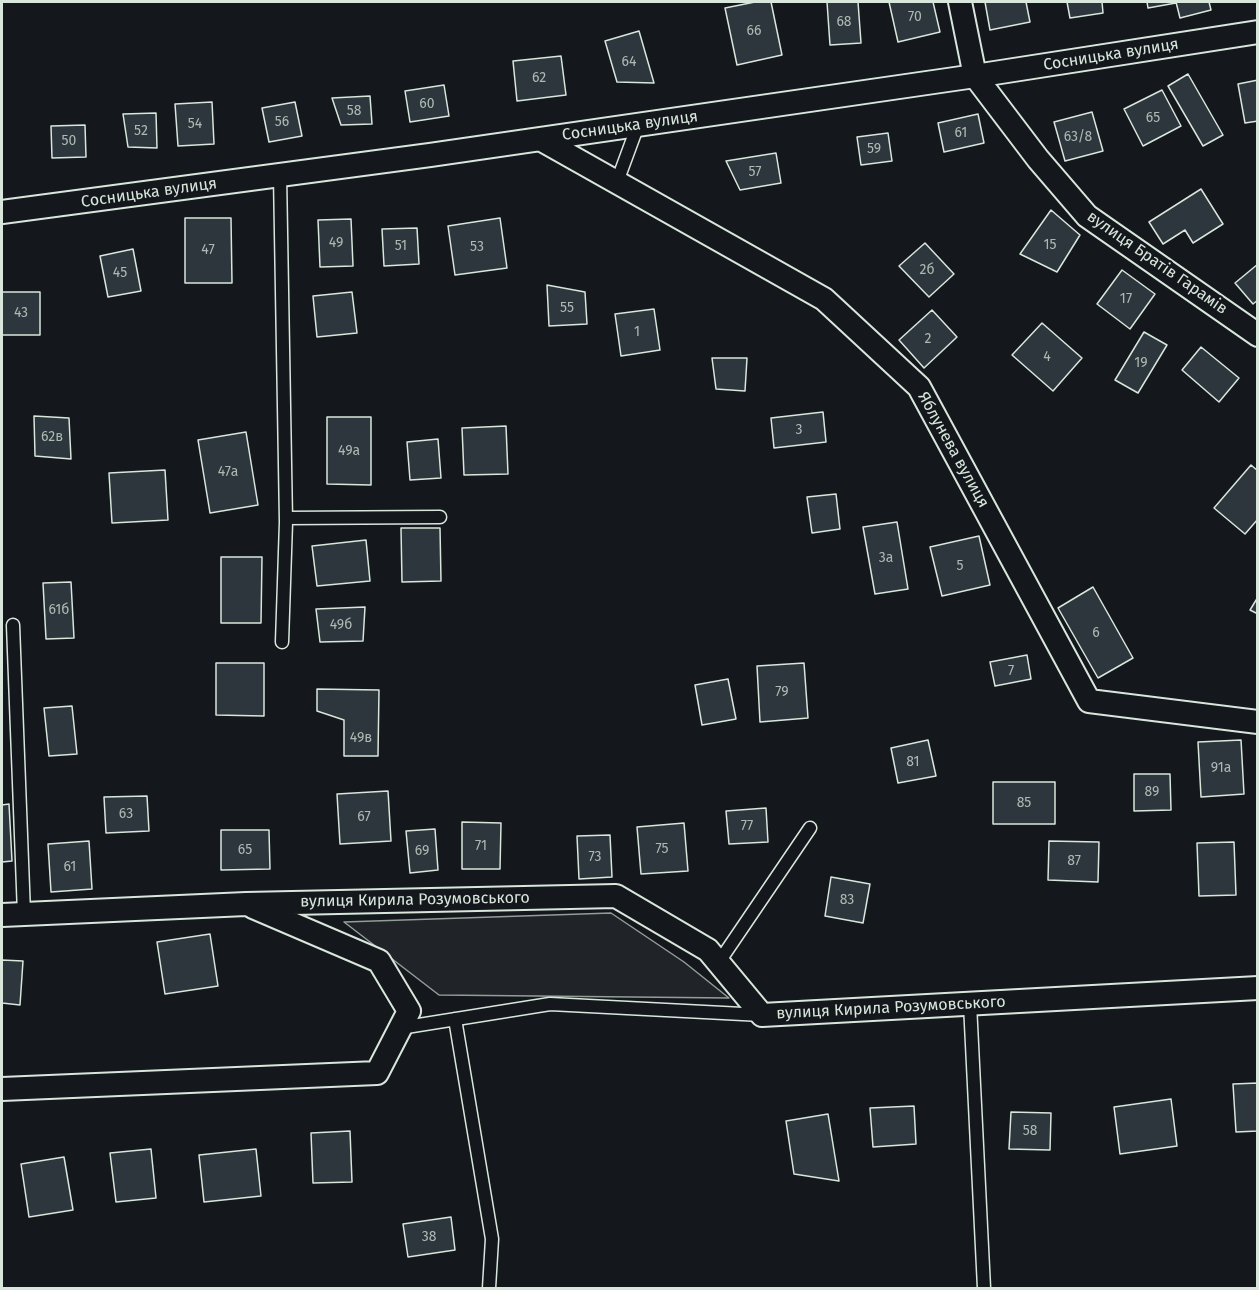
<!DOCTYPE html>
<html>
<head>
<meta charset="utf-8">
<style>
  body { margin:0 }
  #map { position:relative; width:1259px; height:1290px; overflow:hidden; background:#14181c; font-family:"Fira Sans",sans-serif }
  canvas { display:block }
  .frame { position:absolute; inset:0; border:3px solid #d8e6dc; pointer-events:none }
</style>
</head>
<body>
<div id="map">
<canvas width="1259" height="1290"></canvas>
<div class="frame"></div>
</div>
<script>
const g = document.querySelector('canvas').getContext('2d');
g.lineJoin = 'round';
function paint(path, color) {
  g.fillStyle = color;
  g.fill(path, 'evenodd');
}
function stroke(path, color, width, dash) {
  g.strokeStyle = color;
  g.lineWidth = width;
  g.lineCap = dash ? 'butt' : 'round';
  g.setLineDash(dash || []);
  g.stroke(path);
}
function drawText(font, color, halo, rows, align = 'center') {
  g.font = font + ' "Fira Sans",sans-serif';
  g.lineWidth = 4.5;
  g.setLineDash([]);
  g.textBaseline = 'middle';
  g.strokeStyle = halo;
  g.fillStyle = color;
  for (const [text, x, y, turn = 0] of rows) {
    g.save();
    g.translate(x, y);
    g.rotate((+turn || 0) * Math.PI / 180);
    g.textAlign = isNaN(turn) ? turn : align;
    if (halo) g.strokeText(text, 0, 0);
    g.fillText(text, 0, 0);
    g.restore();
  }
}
const green = new Path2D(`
  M611,913L684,962L729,998L439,995L344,922Z`);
paint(green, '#202428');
stroke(green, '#939e99', 1.5);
const building = new Path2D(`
  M755,2H771L782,55L737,65L725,8Z
  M827,2H858L861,43L830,45Z
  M889,2H933L940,32L898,42Z
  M985,2H1026L1030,22L990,30Z
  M1067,2H1102L1103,13L1070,18Z
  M1147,2H1176V3L1148,8Z
  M1176,2H1209L1211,10L1180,18Z
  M639,31L654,83L617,82L605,41Z
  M561,56L566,95L517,101L513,61Z
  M1188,74L1223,135L1203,146L1168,86Z
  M1258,80V121L1245,123L1238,84Z
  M444,85L449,116L410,122L405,91Z
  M1162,90L1181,126L1143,146L1124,109Z
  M370,96L372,124L341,125L332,98Z
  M212,102L214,144L178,146L175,104Z
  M295,102L302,136L269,142L262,108Z
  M1092,112L1103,151L1065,161L1054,122Z
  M156,113L157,148L128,147L123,114Z
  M978,114L984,143L944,152L938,123Z
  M85,125L86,157L52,158L51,126Z
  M888,133L892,161L861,165L857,137Z
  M776,153L781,183L740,190L726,161Z
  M1201,189L1223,224L1193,243L1185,230L1163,244L1149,222Z
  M1051,210L1080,235L1057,272L1020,254Z
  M185,218H231L232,283H185Z
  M500,218L507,268L455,275L448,226Z
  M351,219L353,266L320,267L318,220Z
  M417,228L419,264L384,266L382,229Z
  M925,243L954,274L929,297L899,266Z
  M133,249L141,291L108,297L100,256Z
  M1258,264V300L1253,304L1235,283Z
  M1122,270L1155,294L1130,329L1097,304Z
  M547,285L585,292L587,324L549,326Z
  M2,292H40V335H2Z
  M352,292L357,333L317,337L313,296Z
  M654,309L660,350L621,356L615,314Z
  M932,310L957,337L924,368L899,340Z
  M1042,323L1082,358L1053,391L1012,355Z
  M1144,332L1167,345L1138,393L1115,380Z
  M1201,347L1239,378L1219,402L1182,370Z
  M712,358H747L745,391L716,389Z
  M823,412L826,442L774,448L771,418Z
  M34,416L69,418L71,459L35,456Z
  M327,417H371V485L327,484Z
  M506,426L508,474L464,475L462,428Z
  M246,432L258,505L210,513L198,440Z
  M438,439L441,478L410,480L407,442Z
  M1251,465L1258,471V519L1245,534L1214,508Z
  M165,470L168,520L112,523L109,473Z
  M836,494L840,529L812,533L807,497Z
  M897,522L908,589L875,594L863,527Z
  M401,528H440L441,581L402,582Z
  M979,536L990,585L942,596L930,547Z
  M366,540L370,581L317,586L312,546Z
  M221,557H262L261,623H221Z
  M71,582L74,638L46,639L43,583Z
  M1093,587L1133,658L1098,678L1058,608Z
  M1258,597V614L1250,610Z
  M365,607L363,641L320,642L316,609Z
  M1027,655L1031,679L995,686L990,662Z
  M216,663H264V716L216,715Z
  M804,663L808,718L760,722L757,666Z
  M728,679L736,719L702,725L695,685Z
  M317,689L379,690L378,756H344V720L317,711Z
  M72,706L77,754L49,756L44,708Z
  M928,740L936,776L898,783L891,748Z
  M1241,740L1244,794L1201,797L1198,742Z
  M1134,774H1170L1171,810L1134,811Z
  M993,782H1055V824H993Z
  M388,791L391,841L340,844L337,794Z
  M147,796L149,831L106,833L104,797Z
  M9,804L12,861L2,862V805Z
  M766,808L768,842L729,844L726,811Z
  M462,822L501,823L500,869H462Z
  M684,823L688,871L641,874L637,827Z
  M435,829L438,870L410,873L406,831Z
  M221,830H269L270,869L221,870Z
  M610,835L612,877L579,879L577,836Z
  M89,841L92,889L51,892L48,844Z
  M1049,841L1099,842L1098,882L1048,880Z
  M1234,842L1236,895L1199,896L1197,843Z
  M831,877L870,884L863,923L825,916Z
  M210,934L218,986L165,994L157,942Z
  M2,960L23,961L20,1005L2,1003Z
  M1258,1083V1131L1236,1132L1233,1084Z
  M1171,1099L1177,1146L1120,1154L1114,1107Z
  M914,1106L916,1144L873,1147L870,1108Z
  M1011,1112L1051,1113L1050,1150L1009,1149Z
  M828,1114L839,1181L794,1174L786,1121Z
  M350,1131L352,1182L313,1183L311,1133Z
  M151,1149L156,1198L116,1202L110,1153Z
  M256,1149L261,1196L204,1202L199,1155Z
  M64,1157L73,1210L29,1217L21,1164Z
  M451,1217L455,1250L408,1257L403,1224Z`);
paint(building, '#2c363c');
stroke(building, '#d8e6dc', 1.5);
const lane = new Path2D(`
  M280,175L286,522L282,642
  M617,182L638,125
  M286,518L440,517
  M13,625L24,914
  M719,962L810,828
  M970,1004L984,1288
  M455,1019L492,1239L489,1288
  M400,1028L550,1004L762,1015`);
const street = new Path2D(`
  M960,2L975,76L1038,159L1087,216L1258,335
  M540,139L824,299L919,387L1089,701L1258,722
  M2,212L430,155L975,76L1258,32
  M2,915L246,904L616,896L708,950L762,1015L1258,988
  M2,1089L377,1073L409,1011L379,961L253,907`);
stroke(lane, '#d8e6dc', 15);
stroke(street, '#d8e6dc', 26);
stroke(lane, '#14181c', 12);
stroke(street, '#14181c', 22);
drawText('14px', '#adbab4', null, [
  ["70",915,17],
  ["68",844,22],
  ["66",754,31],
  ["64",629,62],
  ["62",539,78],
  ["60",427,104],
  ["58",354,111],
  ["65",1153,118],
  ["56",282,122],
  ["54",195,124],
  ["52",141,131],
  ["61",961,133],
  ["63/8",1078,137],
  ["50",69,141],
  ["59",874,149],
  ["57",755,172],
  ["49",336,243],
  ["15",1050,245],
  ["51",401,246],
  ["53",477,247],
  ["47",208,250],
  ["2б",927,270],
  ["45",120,273],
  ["17",1126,299],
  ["55",567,308],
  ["43",21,313],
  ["1",637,332],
  ["2",928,339],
  ["4",1047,357],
  ["19",1141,363],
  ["3",799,430],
  ["62в",52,437],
  ["49а",349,451],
  ["47а",228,472],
  ["3а",886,558],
  ["5",960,566],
  ["61б",59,610],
  ["49б",341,625],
  ["6",1096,633],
  ["7",1011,671],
  ["79",782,692],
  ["49в",361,738],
  ["81",913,762],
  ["91а",1221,768],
  ["89",1152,792],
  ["85",1024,803],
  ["63",126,814],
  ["67",364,817],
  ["77",747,826],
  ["71",481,846],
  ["75",662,849],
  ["65",245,850],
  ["69",422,851],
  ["73",595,857],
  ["87",1074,861],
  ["61",70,867],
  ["83",847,900],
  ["58",1030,1131],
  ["38",429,1237]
]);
drawText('16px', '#d8e6dc', '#14181c', [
  ["Сосницька вулиця",1111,55,-9],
  ["Сосницька вулиця",630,126,-8],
  ["Сосницька вулиця",149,193,-8],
  ["вулиця Братів Гарамів",1157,263,35],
  ["Яблунева вулиця",953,450,61],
  ["вулиця Кирила Розумовського",415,900,-1],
  ["вулиця Кирила Розумовського",891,1008,-3]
]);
</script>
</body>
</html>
